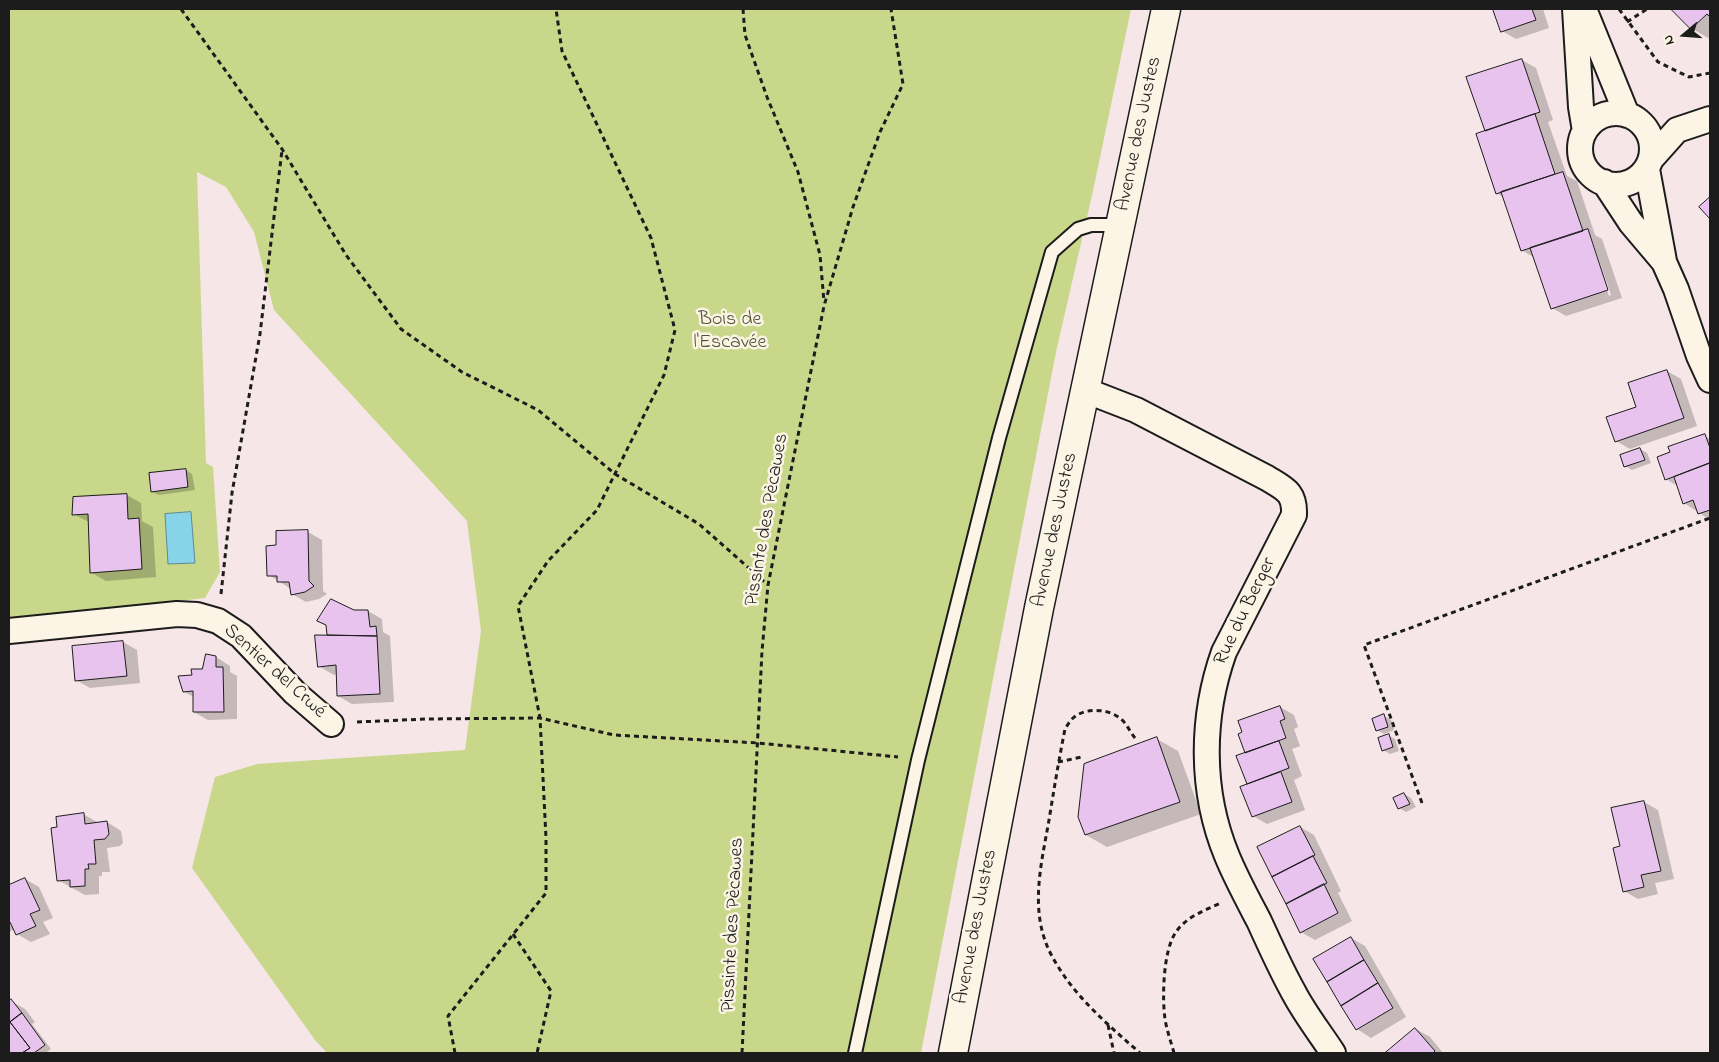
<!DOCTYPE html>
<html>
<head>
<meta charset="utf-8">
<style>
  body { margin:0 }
  #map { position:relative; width:1719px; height:1062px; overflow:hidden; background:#f6e6e7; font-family:"Indie Flower",sans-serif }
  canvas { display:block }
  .frame { position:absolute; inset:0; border:10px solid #1c1c1c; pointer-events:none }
  .north { position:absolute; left:1659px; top:10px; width:50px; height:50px; -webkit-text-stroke:4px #fcf5e5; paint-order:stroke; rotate:252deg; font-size:14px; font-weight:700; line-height:20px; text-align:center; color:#1c1c1c }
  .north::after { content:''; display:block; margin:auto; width:18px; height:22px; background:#1c1c1c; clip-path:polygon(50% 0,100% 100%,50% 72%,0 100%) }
</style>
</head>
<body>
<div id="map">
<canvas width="1719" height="1062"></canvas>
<div class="frame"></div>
<div class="north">N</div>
</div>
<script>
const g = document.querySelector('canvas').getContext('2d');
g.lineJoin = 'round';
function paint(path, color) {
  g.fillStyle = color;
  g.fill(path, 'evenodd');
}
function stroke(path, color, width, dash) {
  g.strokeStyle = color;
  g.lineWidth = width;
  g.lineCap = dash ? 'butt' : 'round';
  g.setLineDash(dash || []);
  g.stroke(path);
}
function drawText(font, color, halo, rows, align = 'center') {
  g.font = font + ' "Indie Flower",sans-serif';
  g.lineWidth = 5;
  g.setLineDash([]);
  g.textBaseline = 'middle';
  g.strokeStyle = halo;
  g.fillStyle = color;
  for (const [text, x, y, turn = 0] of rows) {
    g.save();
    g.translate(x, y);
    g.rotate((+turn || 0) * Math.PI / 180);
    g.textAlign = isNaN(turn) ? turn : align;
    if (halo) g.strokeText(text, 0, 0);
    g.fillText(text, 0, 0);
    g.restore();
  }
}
paint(new Path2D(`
  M9,9H1131L1093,191L1056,352L921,1053H327L315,1040L192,868L215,777L257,764L465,750L481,631L467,521L274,310L254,232L226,187L197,172L206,463L213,467L220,572L205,598L9,621Z`), '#c9d78b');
const water = new Path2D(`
  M191,512L195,563L168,564L165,514Z`);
paint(water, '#87d3e7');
stroke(water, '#5c8a96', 1);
paint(new Path2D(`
  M1495,9H1543L1549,28L1516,39L1502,31Z
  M1673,9H1710V39L1691,28Z
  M1522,60L1536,68L1553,120L1548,122L1567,176L1577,181L1595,235L1602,239L1622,298L1566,316L1552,308L1535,258L1523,251L1504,198L1497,193L1486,131ZM1588,234H1590L1611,295L1609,296Z
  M1667,371L1681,379L1697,426L1630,449L1616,441L1638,408Z
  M1705,436L1710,439V520L1684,503L1679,487L1666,479Z
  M1640,449L1647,453L1651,463L1632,470L1625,466Z
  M186,470L192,474L195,490L159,495L152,492Z
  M127,495L141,503L142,521L153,527L156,577L106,581L92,573L89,522L73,514Z
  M308,532L322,540L323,591L327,594L319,599L306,602L292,594L291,589L269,575Z
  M353,611H368L382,619L383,632L390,636L394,702L352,704L338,696L337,674L334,675L320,667L328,636V626L318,621Z
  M123,642L137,650L140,683L90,688L76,680Z
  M216,657L230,666V672L237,676V719L208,720L194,712V697L184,692L193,677L203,670Z
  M1280,707L1294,715L1298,727L1294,729L1300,746L1292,749L1302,776L1294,780L1305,810L1267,824L1253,816L1248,785L1238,757L1247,754Z
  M1384,716L1391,720L1394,730L1384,734L1377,730Z
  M1389,736L1395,739L1399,751L1390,754L1383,750Z
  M1157,739L1178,751L1201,814L1107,847L1086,835Z
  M1404,794L1411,798L1416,807L1406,812L1399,808Z
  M1644,802L1658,810L1674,879L1655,883L1658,894L1638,899L1624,891L1621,847Z
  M83,814L97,822H107L121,831L123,843L120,846L107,848L110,872H102V876H99V894L85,895L58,880V828Z
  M1300,827L1314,835L1341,891L1338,893L1352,921L1315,940L1301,932Z
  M25,879L39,887L53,918L43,922L50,934L31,942L17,934L15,929L9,932V887Z
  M1351,938L1365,946L1406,1017L1371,1038L1357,1029Z
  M11,1001L25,1009L35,1022L32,1024L51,1049L47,1052L49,1053H9V1003Z
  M1416,1029L1430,1037L1443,1053H1387Z`), '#0003');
const building = new Path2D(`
  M1493,9H1532L1536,20L1501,32Z
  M1671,9H1710V14L1709,16L1707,14L1691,29Z
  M1522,59L1540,112L1485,131L1466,77Z
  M1535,114L1555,174L1496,194L1476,134Z
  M1563,172L1583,231L1521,251L1501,192Z
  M1710,197V219L1699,207Z
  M1588,229L1608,290L1551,309L1530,248Z
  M1667,370L1684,418L1615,442L1606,417L1636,407L1628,383Z
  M1705,434L1710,448V463L1665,480L1657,457L1670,452L1668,447Z
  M1640,448L1645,460L1624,467L1620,455Z
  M1710,463V510L1698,514L1693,500L1683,504L1674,477Z
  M186,469L188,487L151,492L149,473Z
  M127,494L128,519L139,518L142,569L90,573L88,514L72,515L73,497Z
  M308,530L309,581L314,586L305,592L291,595L289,582H277V576H267L266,546L276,545V531Z
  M331,599L354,610H368L370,627L376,626L377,636L327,635L326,625L317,621Z
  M315,635L377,636L380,694L337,696L336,665L318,667Z
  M123,641L127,676L75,681L72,646Z
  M206,654L216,656V667H223L224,712H193V691L183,692L178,676L192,675L191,669H202Z
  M1280,706L1285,719L1280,721L1286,738L1245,753L1238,734L1242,732L1238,721Z
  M1384,714L1388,727L1376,731L1372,719Z
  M1389,734L1393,747L1382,751L1378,738Z
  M1157,737L1180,802L1085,835L1078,817L1084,764Z
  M1279,741L1289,768L1247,784L1236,756Z
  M1281,772L1292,802L1252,817L1240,787Z
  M1404,793L1410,804L1398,809L1393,798Z
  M1644,801L1661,871L1641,875L1644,887L1623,892L1613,848L1620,846L1611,808Z
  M84,813L85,824L107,821L109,834L105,839L94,840L96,864H88L89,869H85V886L70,887V880L57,881L51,828L57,827L56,817Z
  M1300,826L1315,855L1272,877L1257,847Z
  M1313,856L1327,883L1286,904L1272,877Z
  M25,878L40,910L30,914L36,926L16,935L10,922L9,923V885Z
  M1324,884L1338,913L1300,933L1286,904Z
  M1351,937L1364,960L1327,982L1313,959Z
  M1364,960L1378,983L1341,1006L1327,982Z
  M1378,983L1393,1008L1356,1030L1341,1006Z
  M11,999L22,1013L10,1022L30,1048L22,1053H9V1001Z
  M22,1013L45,1045L34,1053H22L30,1048L10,1022Z
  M1415,1028L1435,1051L1433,1053H1385Z`);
paint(building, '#e7c3ed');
stroke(building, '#1c1c1c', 1);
const lane = new Path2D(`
  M855,1053L918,760L999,438L1052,252L1078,229L1091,225H1121`);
const street = new Path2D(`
  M1575,9L1581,107L1585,131
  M1584,9L1627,115
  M1580 149a36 36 0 1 1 72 0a36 36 0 1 1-72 0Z
  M1652,158L1677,130L1710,119
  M1647,169L1664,261
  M1604,182L1631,223L1664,262L1676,289L1699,356L1710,380
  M1087,391L1136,410L1267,478C1285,489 1295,492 1294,515L1224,652C1201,717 1200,791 1227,856C1236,878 1248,900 1259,921C1270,945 1281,970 1294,993C1305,1014 1320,1033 1333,1053
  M9,631L177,614L197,615L218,621L241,636L295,693L331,724`);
const secondary = new Path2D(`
  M953,1053L1039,608L1166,9`);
stroke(lane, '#1c1c1c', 16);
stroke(street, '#1c1c1c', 28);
stroke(secondary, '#1c1c1c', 31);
stroke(new Path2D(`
  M181,9L282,149L346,255L401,329L462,372L538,410L615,474L699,524L768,585
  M743,9L745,35L767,97L798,172L820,255L824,302
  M1619,9L1658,62L1689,77L1710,73
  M1627,22L1647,9
  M221,594L232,493L260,334L282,150
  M357,722L427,719L540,718L614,735L758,743L898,757
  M1135,738C1130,732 1127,724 1121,719C1108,708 1084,707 1072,719C1069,722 1067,726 1065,729C1059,759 1054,789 1049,820C1041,866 1028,914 1053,958C1074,996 1107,1024 1140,1053
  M1058,762L1082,757
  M1422,803L1364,645L1710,518
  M513,934L551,991L537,1053
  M1108,1025L1114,1053
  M455,1053L448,1016L546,893V838L540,718L518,606L548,561L597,510L664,375L675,330L651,238L562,51L556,9
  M742,1053L762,651L768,585L824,306L853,207L880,132L903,84L891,9
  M1174,1053C1171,1042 1167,1031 1165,1019C1162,998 1163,950 1176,932C1186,917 1205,910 1221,903`), '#1c1c1c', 3, [5, 4]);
stroke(lane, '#fcf5e5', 12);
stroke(street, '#fcf5e5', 24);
stroke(secondary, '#fcf5e5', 28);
drawText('20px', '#1c1c1c', '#fcf5e5', [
  ["Avenue des Justes",1140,134,-78],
  ["Pissinte des Pècawes",768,520,-80],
  ["Avenue des Justes",1056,530,-78],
  ["Rue du Berger",1246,612,-64],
  ["Sentier del Crwé",274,672,42],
  ["Pissinte des Pècawes",734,925,-87],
  ["Avenue des Justes",977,927,-79]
]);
drawText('20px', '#50543d', '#fcf5e5', [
  ["Bois de",730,321],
  ["l'Escavée",730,344]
]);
</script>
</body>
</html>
